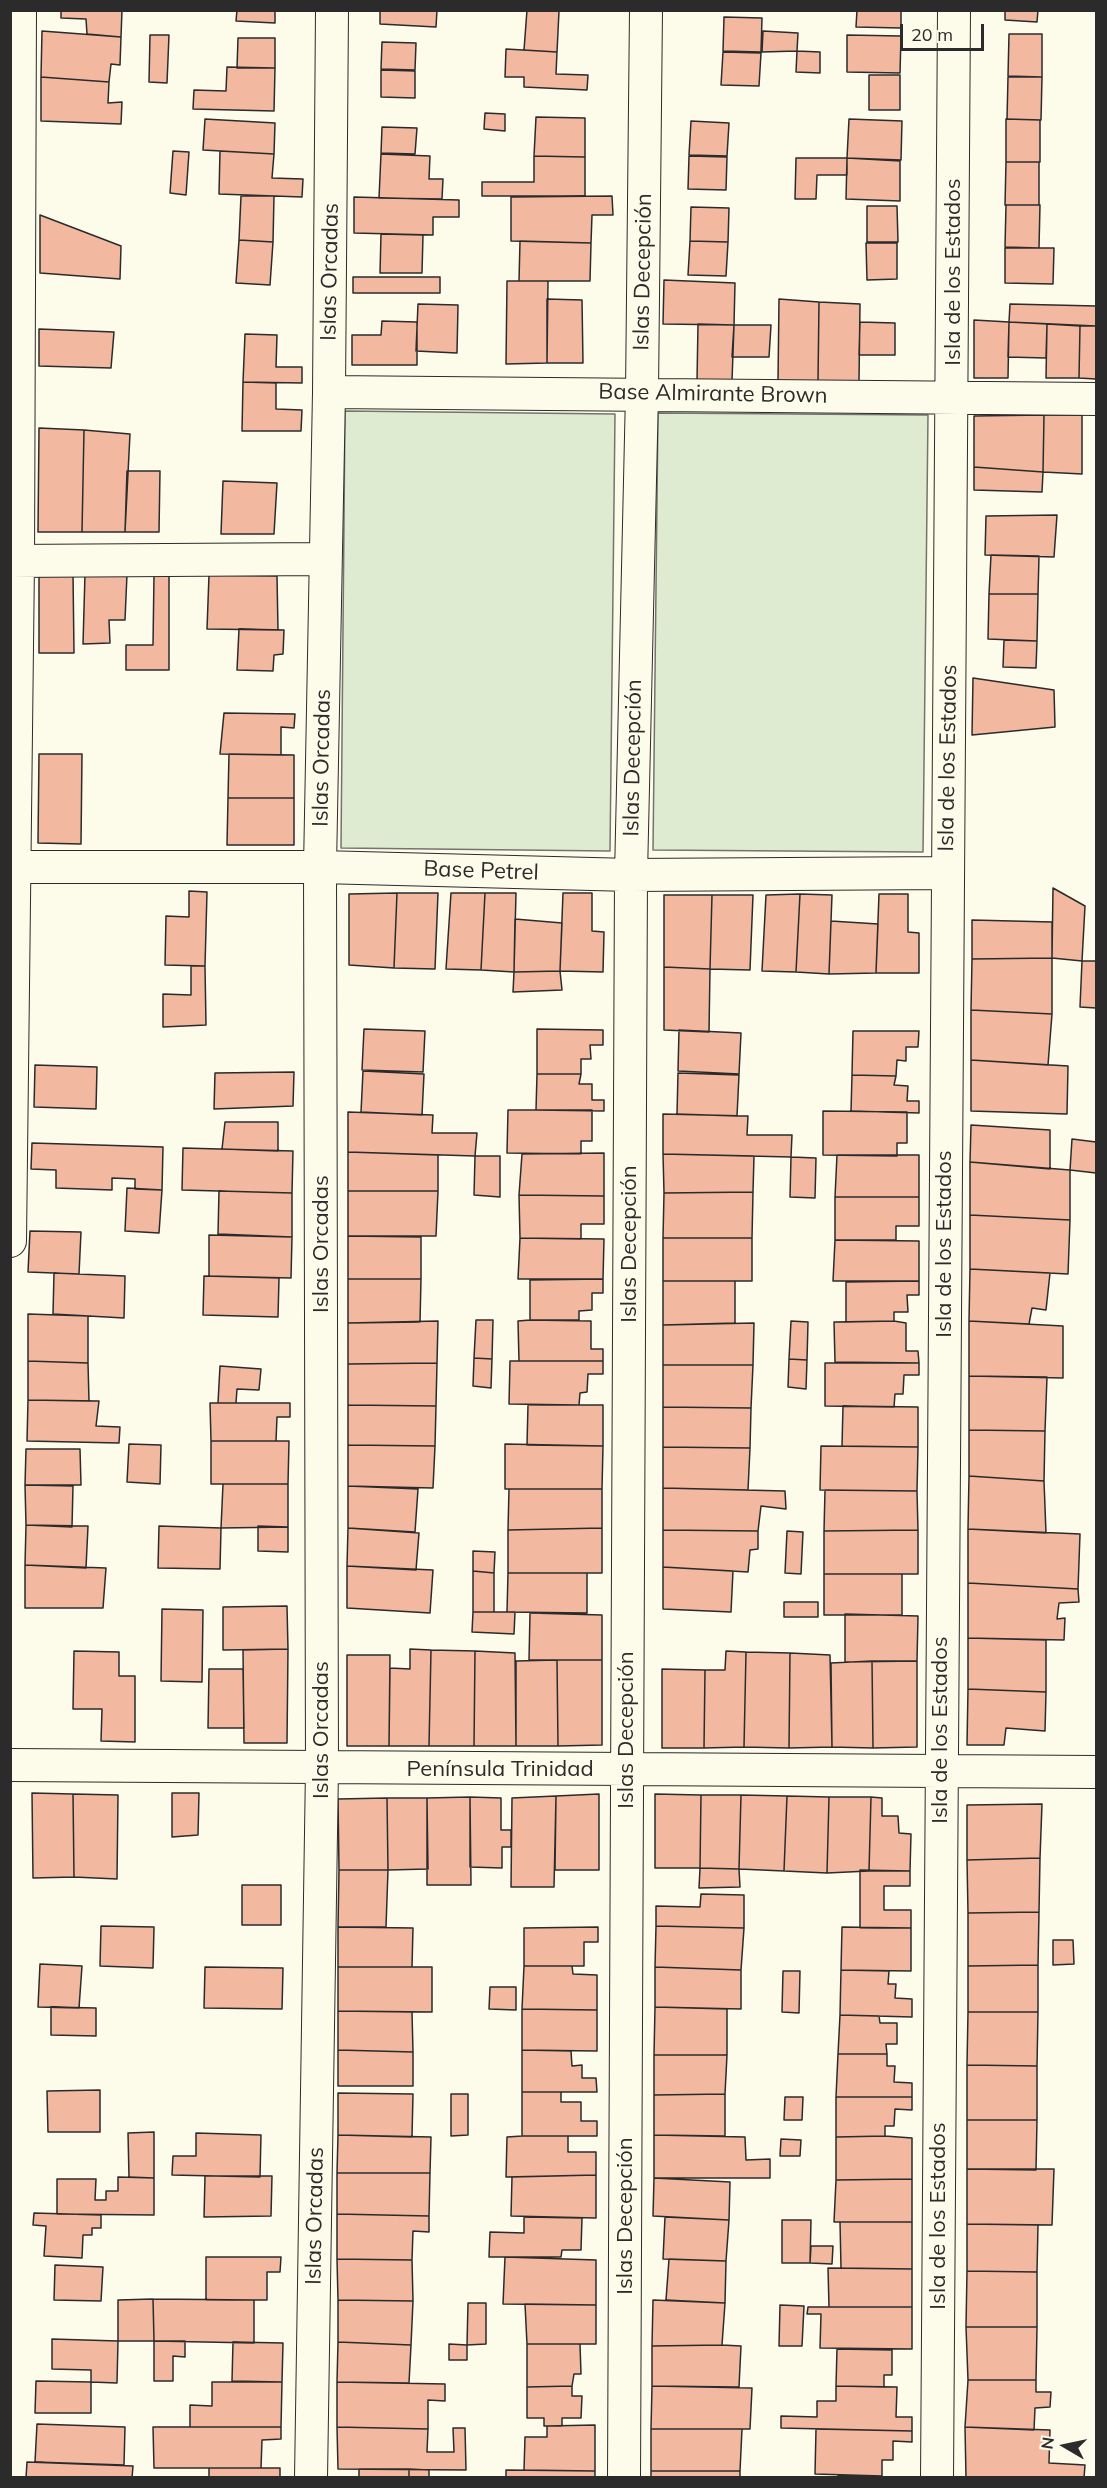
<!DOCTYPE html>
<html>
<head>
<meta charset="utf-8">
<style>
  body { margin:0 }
  #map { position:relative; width:1107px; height:2488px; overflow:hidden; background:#fdfbea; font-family:Mulish,sans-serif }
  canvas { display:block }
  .frame { position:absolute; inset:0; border:12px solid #2b2b2b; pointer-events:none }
  .north { position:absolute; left:1035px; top:2416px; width:60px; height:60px; -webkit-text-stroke:4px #fdfbea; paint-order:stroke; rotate:279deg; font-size:16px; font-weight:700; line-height:24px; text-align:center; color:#2b2b2b }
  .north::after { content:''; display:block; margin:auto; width:21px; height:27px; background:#2b2b2b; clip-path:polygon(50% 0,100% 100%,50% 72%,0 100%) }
  .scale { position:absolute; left:900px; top:24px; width:84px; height:27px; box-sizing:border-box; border:3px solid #2b2b2b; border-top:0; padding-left:8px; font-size:18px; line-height:21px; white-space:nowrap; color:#2b2b2b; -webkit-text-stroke:4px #fdfbea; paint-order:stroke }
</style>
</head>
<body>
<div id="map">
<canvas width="1107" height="2488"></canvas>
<div class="frame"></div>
<div class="north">N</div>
<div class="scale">20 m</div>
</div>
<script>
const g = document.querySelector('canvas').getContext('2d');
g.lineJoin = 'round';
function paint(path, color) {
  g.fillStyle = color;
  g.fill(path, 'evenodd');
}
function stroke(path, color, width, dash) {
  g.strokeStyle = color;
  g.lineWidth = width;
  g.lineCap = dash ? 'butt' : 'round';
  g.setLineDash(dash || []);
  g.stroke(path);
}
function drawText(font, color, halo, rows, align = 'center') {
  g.font = font + ' Mulish,sans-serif';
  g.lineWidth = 4.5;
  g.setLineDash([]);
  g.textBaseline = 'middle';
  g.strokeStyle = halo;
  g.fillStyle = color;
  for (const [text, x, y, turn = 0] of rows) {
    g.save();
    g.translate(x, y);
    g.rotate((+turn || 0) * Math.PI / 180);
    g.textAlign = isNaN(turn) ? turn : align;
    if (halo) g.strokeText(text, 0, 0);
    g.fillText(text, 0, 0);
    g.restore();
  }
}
const green = new Path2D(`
  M345,411L615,414L610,851L341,848Z
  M658,413L928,415L923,852L653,850Z`);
paint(green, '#deebd1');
stroke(green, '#74746e', 1.5);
const building = new Path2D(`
  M61,10H122L121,37L87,34L86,19L61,18Z
  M237,10H275V23L236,21Z
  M380,10H437L436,27L380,24Z
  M527,10L559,11L557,52L524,50Z
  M857,10H901V28L856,27Z
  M1005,10H1038L1037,22L1005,20Z
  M724,17L762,18L761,52L723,51Z
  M42,31L121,37L120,65L111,64L109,82L41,77Z
  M763,31L798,33L797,51L762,52Z
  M1009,34H1042V77L1008,76Z
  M150,35H169L167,83L149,82Z
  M847,35L901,36L900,73L847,72Z
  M238,38H275V68H237Z
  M382,42L416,43L415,70L381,69Z
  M506,49L557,52L556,74L588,75L587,90L524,87V77H505Z
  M797,51L820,52V73L796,72Z
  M723,52L761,53L759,86L721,85Z
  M227,67L275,68L274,111L193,109L194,90L226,91Z
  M381,70L415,71V98L381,97Z
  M869,75H900V110H869Z
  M41,77L109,82L108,103L122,102L121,124L41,121Z
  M1008,77H1042L1041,120L1007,119Z
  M485,113L505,114V131L484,129Z
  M536,117L585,118V157L534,156Z
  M205,119L275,123L274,154L203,150Z
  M849,119L902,121L901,160L847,158Z
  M1006,119L1040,120V162H1006Z
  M691,121L729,123L727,156L689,155Z
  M382,127L417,128L415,154L381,153Z
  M173,151L189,152L186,195L170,193Z
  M220,151L274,154L272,178L303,179L302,197L219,194Z
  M381,154L430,156L429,179H443L442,199L379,198Z
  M534,156L585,157V196H482V182H534Z
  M689,156L727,157L726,190L688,189Z
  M796,158H847V175H817L816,199H795Z
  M847,158L900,161V201L846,199Z
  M1006,162H1039V205H1005Z
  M241,196H274L273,242L239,240Z
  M612,196L613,215H592L591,243L511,241V197Z
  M354,197L459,200V217H433V235L354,233Z
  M1006,205H1040L1039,248L1005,247Z
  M867,206H897L898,242H867Z
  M691,207L729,208L728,242L690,241Z
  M40,215L121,246L120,279L40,273Z
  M381,234L423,235L422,273H380Z
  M239,240L273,242L270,285L236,283Z
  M520,241L591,243L590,281H519Z
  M690,241L728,242L726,276L688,275Z
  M866,243H897V279L867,280Z
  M1005,248H1054L1053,284L1005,283Z
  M353,277H440V293H353Z
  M664,280L735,283L734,325L663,324Z
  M507,281H548L547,363L506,364Z
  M547,299L582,300L583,363H547Z
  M779,299L819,302L818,381H778Z
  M819,302L860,304L859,381H818Z
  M418,304L458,305L457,353L416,351Z
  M1010,304L1096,306V326L1009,322Z
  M974,320L1009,322L1008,378H974Z
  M382,321L417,322V365H352V335H381Z
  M860,322L895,323V355H859Z
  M1009,322L1047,324L1046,358L1008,357Z
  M698,324L734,325L732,381H697Z
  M1047,324L1080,326L1079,378H1046Z
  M734,325H771L769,357H732Z
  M1080,326H1096V379L1079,378Z
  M39,329L114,332L111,368L39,366Z
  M245,334L277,335L276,367H302V383L243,382Z
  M243,382L276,383V409L302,410L301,431H242Z
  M1044,415H1082V474L1043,472Z
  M1044,415L1043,472L974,467V416Z
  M39,428L84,430L82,532H38Z
  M84,430L130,434L125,532H82Z
  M974,467L1043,472L1042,492L974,490Z
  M127,471H160L159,532H125Z
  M223,481L277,483L274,534H221Z
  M1057,515L1054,557L985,555L986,516Z
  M991,555L1039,556L1038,594H989Z
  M39,574H73L74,653H39Z
  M85,574H127L125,620H109L110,643L83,644Z
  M154,575H169V670H126V645H153Z
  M209,575L277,576L278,630L207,629Z
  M989,594H1038L1037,641L988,639Z
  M239,629L284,630L283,654L274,655L273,671L237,670Z
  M1004,640L1037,641L1036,668L1003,667Z
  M973,678L1054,690L1055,727L972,735Z
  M224,713L295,714L294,728L281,727V755L220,754Z
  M39,754H82L81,844L38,843Z
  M229,754L294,755V798H228Z
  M228,798H294V845H227Z
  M1053,888L1085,906L1082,961L1052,958Z
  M189,891L207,892L205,966L165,965L166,916L189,917Z
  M397,893L394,968L349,965V894Z
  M397,893H438L435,969L394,968Z
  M451,893H485L481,970L446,969Z
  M485,893H516L514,972L481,970Z
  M563,893H592V931L604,932L603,972L560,971Z
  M800,894L796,972L762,971L766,895Z
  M800,894L832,895L829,974L796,972Z
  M879,894H908V932L919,933V973H876Z
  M664,895H712L710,969L664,967Z
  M712,895H753L750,970L710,969Z
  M515,919L562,923L560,971L514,972Z
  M972,920L1052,922V958L972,959Z
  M831,921L878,924L876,973L829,974Z
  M1052,958V1014L971,1010L972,959Z
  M1082,961H1096V1008L1080,1007Z
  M191,966H205L206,1025L163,1027V994L191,995Z
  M664,967L710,969L709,1032L664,1030Z
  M560,971L562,990L513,992L514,972Z
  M971,1010L1052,1014L1048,1065L971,1060Z
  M364,1029L425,1031L423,1072L362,1070Z
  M537,1029L603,1030V1045H590L591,1059H581V1074H537Z
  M679,1030L741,1033L739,1074L678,1071Z
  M853,1031H919L918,1047H906V1061L897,1060L896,1076L852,1075Z
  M971,1060L1068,1066L1067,1114L971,1111Z
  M35,1065L97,1067L96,1109L34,1107Z
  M363,1071L424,1074L422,1115L361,1112Z
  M294,1072L293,1106L214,1109L215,1073Z
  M678,1073L739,1075L737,1116L677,1114Z
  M537,1074H581L579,1084H592V1100H604V1111L536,1110Z
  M852,1075L896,1076L894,1085L908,1086L907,1101H919V1113L851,1111Z
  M508,1110H592V1141H581V1154L507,1153Z
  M823,1111L907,1112V1143H897V1156L823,1155Z
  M348,1112L433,1115L432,1133H477L475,1156L348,1152Z
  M663,1114L748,1116L747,1135H792L791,1157L663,1154Z
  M225,1122H278V1151L222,1149Z
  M971,1125L1050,1130V1169L970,1162Z
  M1072,1139L1096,1142V1173L1070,1170Z
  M32,1143L163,1147L162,1190L135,1189V1179L112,1178V1190L56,1188V1170L31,1169Z
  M183,1148L293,1151L292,1193L182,1190Z
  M348,1152L438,1155V1191H348Z
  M604,1153V1196L519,1195L522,1154Z
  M663,1154L754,1156L753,1192L664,1193Z
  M837,1155H919V1197H835Z
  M475,1156H500V1197L474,1195Z
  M791,1157L816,1158L815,1198L790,1197Z
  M970,1162L1070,1170V1220L970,1215Z
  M127,1188L162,1190L159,1233L125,1231Z
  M219,1191L292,1193V1237L218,1234Z
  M348,1191H438L436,1236H348Z
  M753,1192L752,1238H663L664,1193Z
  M519,1195L604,1196V1224H581V1239L520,1238Z
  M835,1197H919V1226H896V1240H835Z
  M970,1215L1070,1220L1068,1274L970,1269Z
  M30,1231L81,1232L79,1274L28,1272Z
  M209,1235L292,1237L291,1278L209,1276Z
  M348,1236L421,1237V1279H348Z
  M520,1238L604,1239L603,1279H518Z
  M663,1238H752V1281H663Z
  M835,1240L919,1241V1281H833Z
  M970,1269L1050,1273L1046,1310L1032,1308L1029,1324L969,1321Z
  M54,1273L125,1276L124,1318L53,1314Z
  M204,1276L279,1278L278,1317L203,1315Z
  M348,1279H421L420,1322L348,1323Z
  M603,1279V1293H592V1310L579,1311V1320H530V1280Z
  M663,1281H735V1323L663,1325Z
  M919,1281V1295H907L908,1312H894V1321L846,1322V1282Z
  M28,1314L88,1316V1363L28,1361Z
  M476,1320H493L492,1359L474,1358Z
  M530,1320L591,1321V1349H603V1361H519L518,1321Z
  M438,1321L437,1363L348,1364V1323Z
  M791,1321L808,1322L807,1360L789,1359Z
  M894,1321L906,1323V1351H918L919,1363L835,1362L834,1322Z
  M969,1321L1063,1326V1378L969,1376Z
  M754,1323L753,1365H663V1325Z
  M474,1358L492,1359L491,1388L473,1386Z
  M789,1359L807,1360L806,1389L788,1387Z
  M28,1361L88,1363L89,1401L28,1400Z
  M510,1361H603V1374H588L587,1392L580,1393L579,1405L509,1404Z
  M437,1363L436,1406L348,1405V1364Z
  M825,1363H919V1375H904L903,1394H895L894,1407L825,1406Z
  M663,1365H753L751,1408L663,1407Z
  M220,1366L261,1369L259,1390L237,1389L236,1403H218Z
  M969,1376L1047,1377L1045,1431L969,1430Z
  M28,1400L99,1401L96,1426L120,1427L119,1443L27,1441Z
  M210,1403H290V1417H277L276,1441H211Z
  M348,1405L436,1406L435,1446L348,1445Z
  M528,1405H603V1446L527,1445Z
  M843,1406L918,1407V1447L842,1446Z
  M663,1407L751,1408L750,1448L663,1447Z
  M969,1430L1045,1431L1044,1481L969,1476Z
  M211,1441H289L288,1484H211Z
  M129,1444L161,1445L160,1484L127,1482Z
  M505,1444L603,1446L602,1489H505Z
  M348,1445L435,1446L433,1488L348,1486Z
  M821,1446L918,1447L917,1491L820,1490Z
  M663,1447L750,1448L748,1490L663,1488Z
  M26,1449H80L81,1485H25Z
  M969,1476L1044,1481L1046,1533L968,1529Z
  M223,1484H288V1527L221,1528Z
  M25,1485L73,1486L72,1527L26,1525Z
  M348,1486L418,1489L415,1532L348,1528Z
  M663,1488L785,1491L786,1509L761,1506L758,1531L663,1530Z
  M509,1489H602V1528L508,1530Z
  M825,1490L917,1491L918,1530L824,1531Z
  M26,1525L88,1526L86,1568L25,1565Z
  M159,1526L221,1528L220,1569L158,1568Z
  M258,1526L288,1527V1552L258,1551Z
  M348,1528L419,1533L416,1570L347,1566Z
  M602,1528V1573H508V1530Z
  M968,1529L1080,1534L1078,1589L968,1583Z
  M663,1530L758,1531V1549L750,1550L748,1572L663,1567Z
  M918,1530V1574H824V1531Z
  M787,1531L803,1532L801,1574L785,1573Z
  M473,1551L495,1552L494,1573L473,1571Z
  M25,1565L106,1568L103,1608H25Z
  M347,1566L433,1570L430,1613L347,1608Z
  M663,1567L733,1571L731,1612L663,1609Z
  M473,1571L494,1573V1612H473Z
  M508,1573H587V1613L507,1612Z
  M824,1574H902V1615H824Z
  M968,1583L1078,1589L1079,1602L1059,1603L1057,1619L1065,1618L1064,1640L968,1638Z
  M784,1602H818V1617H784Z
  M287,1606L288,1649L223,1650V1607Z
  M162,1609L203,1610L202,1682L161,1681Z
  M473,1612H515L514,1634L472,1632Z
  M530,1613L602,1615V1660H529Z
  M845,1614L918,1616L917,1661L845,1662Z
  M968,1638L1046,1640V1692L968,1689Z
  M288,1649L287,1743H244L243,1650Z
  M410,1649L431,1650L429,1746H389L390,1668L410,1669Z
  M431,1650L475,1651L474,1746H429Z
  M74,1651L119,1652V1676H135V1742L101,1741L102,1709H73Z
  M475,1651L515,1653L516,1746H474Z
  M726,1651L746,1652L744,1747L704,1748L705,1670H725Z
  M746,1652L790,1653L789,1748L744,1747Z
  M790,1653L830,1655L832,1747L789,1748Z
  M347,1655H390L389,1746H347Z
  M557,1660H602V1745L558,1746Z
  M557,1660L558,1746H516V1661Z
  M872,1661H917V1747L873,1748Z
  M872,1661L873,1748L832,1747L831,1663Z
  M209,1669H243L244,1728H208Z
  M662,1669L705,1670L704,1748H662Z
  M968,1689L1046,1692L1045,1731L1006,1728L1004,1745H967Z
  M32,1793L73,1794L74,1877L33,1878Z
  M172,1793H199L198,1835L172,1837Z
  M73,1794L118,1795L117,1879L74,1877Z
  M599,1794V1870H555L556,1796Z
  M655,1794L701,1795L700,1868H655Z
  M701,1795H741L739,1869L700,1868Z
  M741,1795L787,1796L784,1871L739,1869Z
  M556,1796L554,1887H511L512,1798Z
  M787,1796L829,1797L827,1873L784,1871Z
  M470,1797L471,1885H427V1798Z
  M470,1797L501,1798V1830H511V1847H502V1868L470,1867Z
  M829,1797H871L869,1871L827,1873Z
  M871,1797L882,1798V1816H898L899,1833L911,1834L910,1871H869Z
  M387,1798L388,1870H339L338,1799Z
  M387,1798H427L428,1869L388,1870Z
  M1042,1804L1040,1858L967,1860V1805Z
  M1040,1858L1039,1912L968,1913L967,1860Z
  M700,1868L739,1869L740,1887L699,1888Z
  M339,1870H388L386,1927H338Z
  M860,1870L910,1871V1886H884V1910H911V1928H860Z
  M242,1885H281V1925H242Z
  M701,1894L744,1895V1928L656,1926V1906L700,1907Z
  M1039,1912L1038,1965L968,1966V1913Z
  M101,1926L154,1927L153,1968L100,1966Z
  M656,1926L744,1928L741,1970L655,1967Z
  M338,1927L413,1928L412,1967H338Z
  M598,1927V1942H584V1966H524V1928Z
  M842,1927L911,1928V1971L841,1970Z
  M1053,1940H1073L1074,1964L1053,1965Z
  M40,1964L82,1966L79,2008L38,2007Z
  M1038,1965V2012H968V1966Z
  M524,1966H572L573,1974L597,1975V2010L522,2009Z
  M205,1967L283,1968L282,2009L204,2008Z
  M338,1967H432V2012L338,2011Z
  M655,1967L741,1970V2009L655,2007Z
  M841,1970L889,1971L888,1984H896L895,1998L912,1999V2017L840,2015Z
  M783,1971H800L799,2013L782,2012Z
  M490,1987H516V2010L489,2009Z
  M51,2007L96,2008V2036L51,2035Z
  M655,2007L727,2009V2055H654Z
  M522,2009L597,2010V2051L522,2050Z
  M338,2011L412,2012L413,2052L338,2050Z
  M968,2012H1038L1037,2066L967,2065Z
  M840,2015L879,2016L880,2023H897V2044H886L887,2054H838Z
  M338,2050L413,2052V2086H338Z
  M522,2050L571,2051L572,2066L582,2065V2078H596L597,2092H522Z
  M838,2054H887V2066H895L894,2082L912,2083V2097H836Z
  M654,2055H727L725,2094L654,2095Z
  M967,2065L1037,2066V2120H967Z
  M100,2090V2132H48L47,2091Z
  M522,2092H561V2102H581V2121H597V2136H522Z
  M338,2093L413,2094L412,2137L338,2135Z
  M451,2094H468V2135L451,2136Z
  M725,2094V2136L654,2135V2095Z
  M785,2097H803L802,2120H784Z
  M836,2097H912V2110L895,2109L894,2126H885V2136L836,2137Z
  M967,2120H1037L1036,2170L967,2169Z
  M154,2132V2178L129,2177L128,2133Z
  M196,2133L261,2135L260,2177L172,2175L173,2156H196Z
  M338,2135L431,2137L430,2173H337Z
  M654,2135L745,2137L746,2160L770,2159V2178H654Z
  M522,2136H568V2152H596V2175L506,2177L507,2137Z
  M885,2136L912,2138V2179L836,2180V2137Z
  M781,2139L801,2140L800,2156H780Z
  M967,2169H1054L1052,2225L967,2224Z
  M337,2173H430L429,2216L337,2214Z
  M596,2175V2218L511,2216L512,2177Z
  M205,2176H272L271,2216L204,2217Z
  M118,2177L154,2178V2215L57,2214V2179H96L95,2200H106V2191H118Z
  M654,2178L730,2182L729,2220L653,2216Z
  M912,2179V2222H834L836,2180Z
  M34,2213L101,2215V2228H92V2235H83L82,2258L44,2256L46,2226L33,2225Z
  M337,2214L429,2216V2232L413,2231L412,2260L337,2259Z
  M524,2217L582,2218L581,2250H562L561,2257H489L490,2232L524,2233Z
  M665,2217L729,2220L726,2261L663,2259Z
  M782,2220H811L810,2263H782Z
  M840,2222H912V2269L841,2268Z
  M967,2224L1038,2225L1037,2272L967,2271Z
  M811,2246H833L832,2264L810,2263Z
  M206,2257H281L280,2272H267V2300H206Z
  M505,2257L596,2260V2305L503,2304Z
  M337,2259L412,2260L413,2301L338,2300Z
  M669,2259L726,2261L725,2303L666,2300Z
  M55,2265L103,2267L101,2301L54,2300Z
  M828,2268L912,2269V2307H829Z
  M967,2271L1037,2272V2327H966Z
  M153,2299L254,2300V2343L154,2341Z
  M153,2299L154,2341H118V2300Z
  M338,2300L413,2301L411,2345L338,2342Z
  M653,2300L725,2303L722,2345L652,2346Z
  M468,2303H486V2344L467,2345Z
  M525,2304L596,2305V2344H527Z
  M780,2305L804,2306L802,2346H779Z
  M808,2307H912V2349L820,2348L821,2314H807Z
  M966,2327H1037L1036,2380H968Z
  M52,2339L118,2341L117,2383L91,2382V2370L52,2369Z
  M154,2341H185V2357L173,2356V2381H154Z
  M233,2342L283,2343L282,2382L232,2381Z
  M338,2342L411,2345L409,2383L337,2382Z
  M449,2344L467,2345V2360H449Z
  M527,2344H580L581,2374H574L572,2386L527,2387Z
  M722,2345L741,2346L739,2387L652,2386V2346Z
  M837,2349L892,2350V2375H884V2387L836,2386Z
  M968,2380H1036V2392H1051L1050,2407L1035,2408L1034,2430L965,2427Z
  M36,2381L91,2382V2413H35Z
  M212,2382H282L281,2427H190V2405L212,2406Z
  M337,2382L445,2384V2401L428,2400V2429L337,2427Z
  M572,2386V2396H582L581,2418H562V2426H544V2418H527V2387Z
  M652,2386L752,2388L750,2429H651Z
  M836,2386L897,2387L896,2417H912V2431L781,2428V2416L817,2417V2401H836Z
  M37,2424L125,2427L124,2465L35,2462Z
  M595,2425V2471L524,2470L525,2437H547V2426Z
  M153,2427H281V2439L262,2440L261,2468H154Z
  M337,2427L428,2429L427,2452H454L453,2428H465L466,2470L338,2469Z
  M965,2427L1050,2430L1049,2463L1085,2465L1084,2478H966Z
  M651,2429H742L740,2471H651Z
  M816,2429L912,2431V2442L893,2441V2460H882V2476L815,2474Z
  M27,2462L133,2466L132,2478H26Z
  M209,2468H280V2478H209Z
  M359,2469H409V2478H359Z
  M409,2469L429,2470V2478H409Z
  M506,2470L595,2471V2478H506Z
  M651,2471H740V2478H651Z
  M838,2475L882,2476V2478H838Z`);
paint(building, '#f2b8a0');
stroke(building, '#2b2b2b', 1.5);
const minor = new Path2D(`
  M329,392L1096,399
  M10,561L324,559
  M15,867H320L631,875L947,873
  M10,1241L18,561L20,10
  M10,1765L1096,1772
  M311,2478L322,1768L320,867L329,392L332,10
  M624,2478L631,875L642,393L646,10
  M937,2478C940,1655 951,833 954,10`);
stroke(minor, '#2b2b2b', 34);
stroke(minor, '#fdfbea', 32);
drawText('22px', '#2b2b2b', '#fdfbea', [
  ["Islas Orcadas",330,272,-89],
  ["Islas Decepción",643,272,-89],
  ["Isla de los Estados",953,272,-90],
  ["Base Almirante Brown",713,394,1],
  ["Islas Orcadas",322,758,-89],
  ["Islas Decepción",633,758,-89],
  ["Isla de los Estados",948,758,-89],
  ["Base Petrel",481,871,2],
  ["Islas Orcadas",321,1244,-90],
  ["Islas Decepción",629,1244,-90],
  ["Isla de los Estados",944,1244,-90],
  ["Islas Orcadas",321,1730,-90],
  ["Islas Decepción",626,1730,-90],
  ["Isla de los Estados",940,1730,-90],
  ["Península Trinidad",500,1769],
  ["Islas Orcadas",315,2216,-89],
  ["Islas Decepción",625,2216,-90],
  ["Isla de los Estados",938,2216,-90]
]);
</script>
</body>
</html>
